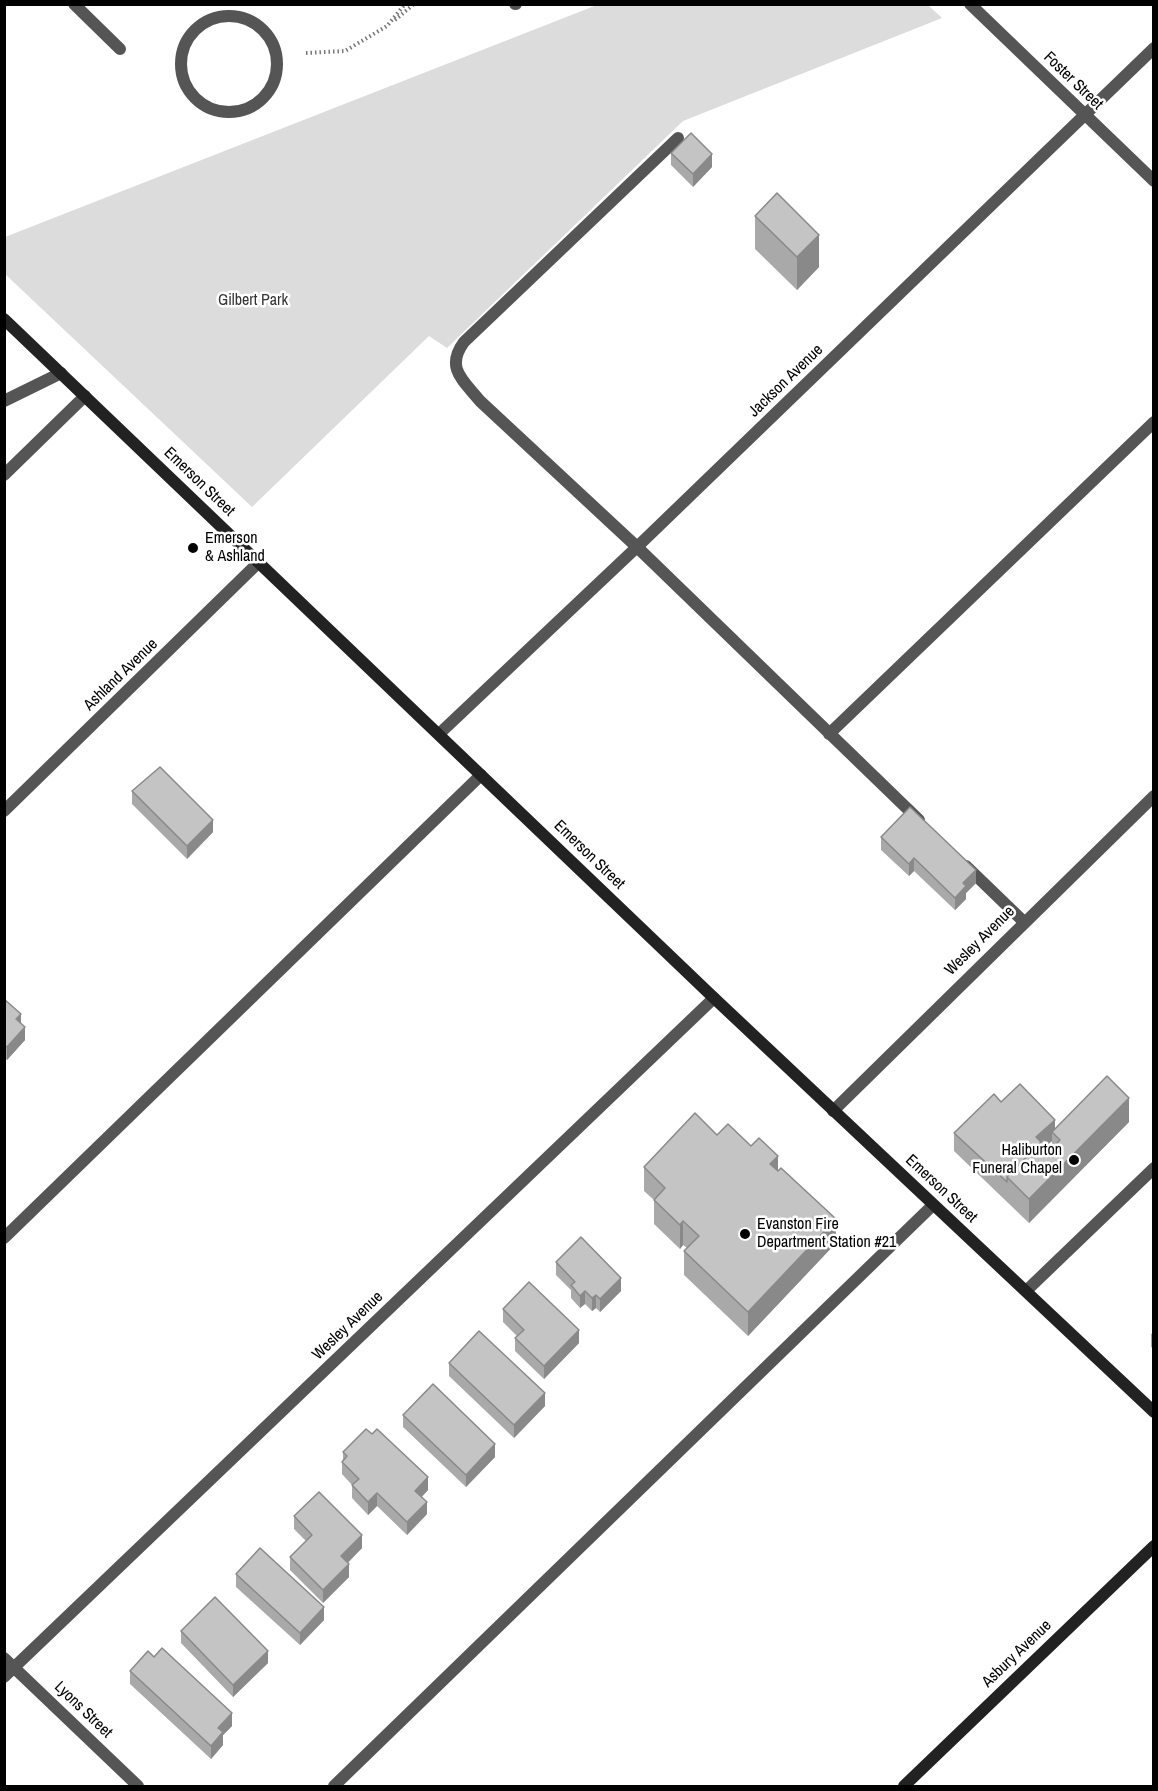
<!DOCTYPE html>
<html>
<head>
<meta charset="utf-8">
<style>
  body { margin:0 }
  #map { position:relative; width:1158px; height:1791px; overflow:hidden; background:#fff; font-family:"Archivo Narrow",sans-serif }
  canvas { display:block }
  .frame { position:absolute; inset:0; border:6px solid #000; pointer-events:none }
</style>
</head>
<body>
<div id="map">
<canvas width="1158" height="1791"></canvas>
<div class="frame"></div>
</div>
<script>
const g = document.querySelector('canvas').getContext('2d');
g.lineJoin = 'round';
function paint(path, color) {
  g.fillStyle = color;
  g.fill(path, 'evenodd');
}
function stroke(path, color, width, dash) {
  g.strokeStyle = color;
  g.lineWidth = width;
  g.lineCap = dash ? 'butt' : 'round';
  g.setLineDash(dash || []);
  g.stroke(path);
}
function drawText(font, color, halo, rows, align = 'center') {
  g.font = font + ' "Archivo Narrow",sans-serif';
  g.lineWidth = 5;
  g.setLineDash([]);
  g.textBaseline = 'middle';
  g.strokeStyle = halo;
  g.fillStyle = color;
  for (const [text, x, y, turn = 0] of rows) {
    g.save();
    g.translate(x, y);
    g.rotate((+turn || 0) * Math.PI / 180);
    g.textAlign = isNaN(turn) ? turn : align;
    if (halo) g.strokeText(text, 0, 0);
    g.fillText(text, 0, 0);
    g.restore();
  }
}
paint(new Path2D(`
  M928,5L942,18L683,121L447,348L429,336L252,507L5,274V237L597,5Z`), '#dcdcdc');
stroke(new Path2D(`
  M395,20L414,4
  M306,53L345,51L387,26L405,4`), '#777', 4, [1.5, 3]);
stroke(new Path2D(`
  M74,4L120,49
  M515,4H516
  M678,138L464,342C445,368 463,380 480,401L637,547L919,820
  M4,401L61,373
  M4,475L85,396
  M829,734L1154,422
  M966,866L1023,921
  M4,1238L481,775
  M1026,1291L1154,1168
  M334,1786L933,1205`), '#555', 12);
stroke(new Path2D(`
  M970,4L1154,181
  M181 64a48 48 0 1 1 96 0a48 48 0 1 1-96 0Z
  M439,734L637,547L1154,48
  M4,811L259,562
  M833,1111L1154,796
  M4,1658L138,1786
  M4,1677L714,998`), '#555', 12);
stroke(new Path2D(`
  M4,319L714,998L1154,1412
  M904,1786L1154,1546`), '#222', 12);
paint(new Path2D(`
  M671,153L712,167L693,187L671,165Z
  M755,216L819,267L797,290L755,249Z
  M132,791L213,832L187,859L132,804Z
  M881,837L976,883L966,893V899L955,910L914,871L909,876L881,850Z
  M4,999L21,1023L25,1040L7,1060L4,1058Z
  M1001,1102L1055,1129L1129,1122L1029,1223L954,1151V1133ZM1052,1141V1148L1048,1144Z
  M644,1167L778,1171L836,1243L748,1336L684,1275V1251L687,1248L683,1245L680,1249L654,1224V1200L644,1191Z
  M556,1262L621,1291L600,1312L596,1308L592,1311L585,1304L580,1308L571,1298V1290L556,1275Z
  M503,1309L579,1343L544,1379L515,1351V1338L517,1336L503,1322Z
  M1154,1332V1349L1151,1347V1334Z
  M449,1363L545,1406L514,1438L449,1376Z
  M403,1415L495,1457L466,1487L403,1427Z
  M343,1452L428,1490L422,1497L427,1514L407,1535L377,1506L368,1515L352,1498V1485L342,1474V1462L343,1460Z
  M294,1516L362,1548L348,1563L349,1577L323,1603L290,1570V1557L306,1541L294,1529Z
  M236,1574L324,1620L300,1645L236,1587Z
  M181,1631L268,1663L233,1697L181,1643Z
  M130,1671L232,1726L223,1735V1745L211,1759L130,1684Z`), '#a9a9a9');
paint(new Path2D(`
  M712,154V167L693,187V174Z
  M819,235V267L797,290V257Z
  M213,820V832L187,859V846Z
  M914,858V871L909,876V864Z
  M976,870V883L966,893V899L955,910V898L963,883Z
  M21,1014V1027L16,1019Z
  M25,1027V1040L7,1060V1047Z
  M1129,1098V1122L1029,1223V1199Z
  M1055,1120V1135L1052,1132V1141L1044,1148L1036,1137Z
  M778,1156V1180L770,1164Z
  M836,1219V1243L748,1336V1312Z
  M683,1221V1245L680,1249V1225Z
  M621,1278V1291L600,1312V1299Z
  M585,1291V1304L580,1308V1296Z
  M596,1295V1308L592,1311V1298Z
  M579,1330V1343L544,1379V1366Z
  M545,1393V1406L514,1438V1425Z
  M495,1444V1457L466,1487V1475Z
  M428,1477V1490L415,1503V1491Z
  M377,1493V1506L368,1515V1502Z
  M427,1502V1514L407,1535V1522Z
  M362,1535V1548L341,1569V1556Z
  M349,1564V1577L323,1603V1590Z
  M324,1607V1620L300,1645V1633Z
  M268,1651V1663L233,1697V1685Z
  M232,1713V1726L223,1735V1745L211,1759V1746L218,1728Z`), '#898989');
const building = new Path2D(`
  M691,133L712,154L693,174L671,153Z
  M777,193L819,235L797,257L755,216Z
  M160,767L213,820L187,846L132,791Z
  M910,807L976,870L963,883L966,886L955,898L914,858L909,864L881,837Z
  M4,999L21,1014L16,1019L25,1027L7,1047L4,1045Z
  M1107,1076L1129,1098L1029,1199L1007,1177L1044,1139L1052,1148L1060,1140L1052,1132Z
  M1020,1084L1055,1120L1036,1137L1041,1142L1007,1177V1182L954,1133L994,1094L1001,1102Z
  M695,1113L717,1135L728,1124L751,1146L759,1138L778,1156L770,1164L778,1171L781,1168L836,1219L748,1312L684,1251L699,1236L683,1221L680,1225L654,1200L665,1188L644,1167Z
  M581,1237L621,1278L600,1299L596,1295L592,1298L585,1291L580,1296L571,1285L575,1282L556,1262Z
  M529,1282L579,1330L544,1366L515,1338L524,1330L503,1309Z
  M479,1331L545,1393L514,1425L449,1363Z
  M433,1384L495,1444L466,1475L403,1415Z
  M366,1429L372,1434L377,1429L428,1477L415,1491L427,1502L407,1522L377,1493L368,1502L352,1485L359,1479L342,1462L347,1456L343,1452Z
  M319,1492L362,1535L341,1556L349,1564L323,1590L290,1557L312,1535L294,1516Z
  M260,1548L324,1607L300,1633L236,1574Z
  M215,1597L268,1651L233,1685L181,1631Z
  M162,1648L232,1713L218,1728L223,1732L211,1746L130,1671L148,1651L154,1657Z`);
paint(building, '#c4c4c4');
stroke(building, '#898989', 1.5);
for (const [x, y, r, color] of [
  [193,548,6,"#000"],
  [1074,1160,6,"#000"],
  [745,1234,6,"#000"]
]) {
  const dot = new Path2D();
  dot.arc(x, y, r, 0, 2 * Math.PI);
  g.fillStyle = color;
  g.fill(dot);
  stroke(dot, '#fff', 2);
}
drawText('16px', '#000', '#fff', [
  ["Foster Street",1073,81,44],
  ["Jackson Avenue",786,381,-44],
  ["Emerson Street",199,482,44],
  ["Ashland Avenue",121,675,-44],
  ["Emerson Street",589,855,44],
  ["Wesley Avenue",980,941,-45],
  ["Emerson Street",941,1189,43],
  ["Wesley Avenue",348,1326,-44],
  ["Asbury Avenue",1017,1654,-44],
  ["Lyons Street",83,1710,44]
]);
drawText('16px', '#333', '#fff', [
  ["Gilbert Park",253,301]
]);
drawText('16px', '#000', '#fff', [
  ["Emerson",205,539],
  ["& Ashland",205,557],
  ["Haliburton",1062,1151,"right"],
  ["Funeral Chapel",1062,1169,"right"],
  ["Evanston Fire",757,1225],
  ["Department Station #21",757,1243]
], 'left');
</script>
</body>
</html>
